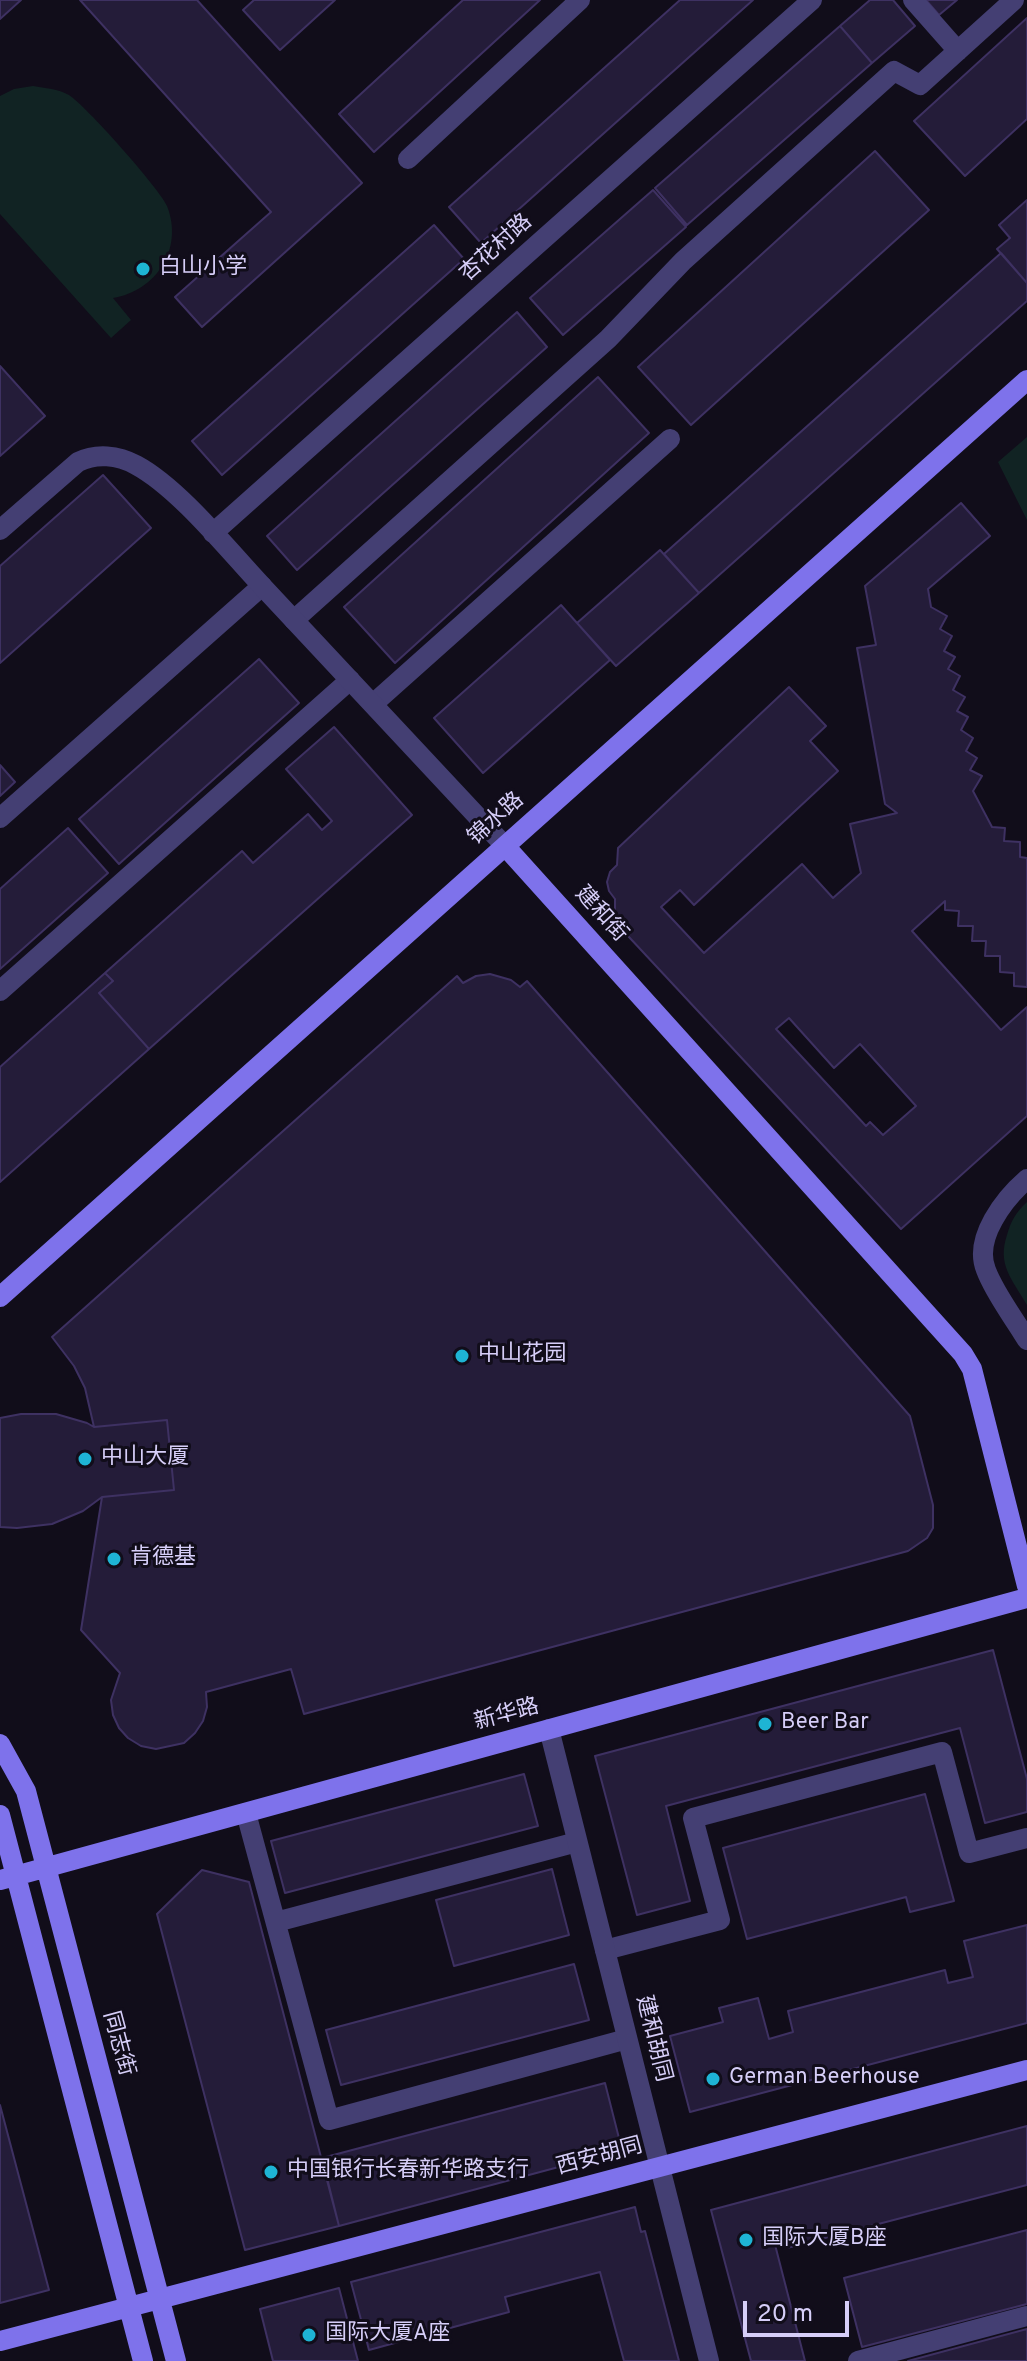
<!DOCTYPE html>
<html>
<head>
<meta charset="utf-8">
<style>
  body { margin:0 }
  #map { position:relative; width:1027px; height:2361px; overflow:hidden; background:#110d1a; font-family:Overpass,sans-serif }
  canvas { display:block }
  .scale { position:absolute; left:743px; top:2301px; width:106px; height:36px; box-sizing:border-box; border:4px solid #d6cef8; border-top:0; padding-left:10px; font-size:24px; line-height:28px; white-space:nowrap; color:#d6cef8; -webkit-text-stroke:6px #110d1a; paint-order:stroke }
</style>
</head>
<body>
<div id="map">
<canvas width="1027" height="2361"></canvas>
<div class="scale">20 m</div>
</div>
<script>
const g = document.querySelector('canvas').getContext('2d');
g.lineJoin = 'round';
function paint(path, color) {
  g.fillStyle = color;
  g.fill(path, 'evenodd');
}
function stroke(path, color, width, dash) {
  g.strokeStyle = color;
  g.lineWidth = width;
  g.lineCap = dash ? 'butt' : 'round';
  g.setLineDash(dash || []);
  g.stroke(path);
}
function drawText(font, color, halo, rows, align = 'center') {
  g.font = font + ' Overpass,"Noto Sans SC",sans-serif';
  g.lineWidth = 6;
  g.setLineDash([]);
  g.textBaseline = 'middle';
  g.strokeStyle = halo;
  g.fillStyle = color;
  for (const [text, x, y, turn = 0] of rows) {
    g.save();
    g.translate(x, y);
    g.rotate((+turn || 0) * Math.PI / 180);
    g.textAlign = isNaN(turn) ? turn : align;
    if (halo) g.strokeText(text, 0, 0);
    g.fillText(text, 0, 0);
    g.restore();
  }
}
paint(new Path2D(`
  M33,86C45,88 58,89 69,95C85,105 160,189 167,206C184,249 156,291 113,298L131,320L111,338L0,214V96L14,89Z
  M1027,437V520L998,462Z
  M1027,1202V1305C1012,1279 997,1265 1007,1235C1011,1221 1016,1212 1027,1202Z`), '#112323');
const building = new Path2D(`
  M0,0H21L0,19Z
  M80,0H197L362,183L202,327L175,297L271,212Z
  M254,0H335L280,50L243,10Z
  M463,0H540L374,152L339,114Z
  M680,0H753L481,243L449,207Z
  M870,0H893L915,26L872,63L840,26Z
  M926,0H957L939,15Z
  M1027,18V119L965,176L914,121Z
  M840,26L872,63L687,225L655,188Z
  M875,151L929,210L691,425L638,367Z
  M653,190L686,227L563,335L530,298Z
  M1027,200V283L997,249L1010,238L999,225Z
  M434,225L464,259L222,475L192,441Z
  M1001,253L1027,283V301L699,593L664,554Z
  M517,312L547,347L297,570L267,536Z
  M0,366L45,416L0,456Z
  M598,377L649,433L395,663L344,607Z
  M103,475L151,528L0,663V566Z
  M961,503L990,536L928,589L931,607L947,616L940,629L952,636L944,651L955,657L948,669L960,676L953,690L965,697L957,711L968,717L961,730L973,738L966,751L977,758L970,770L982,776L973,791L992,827L1005,828L1004,841L1020,842V857L1027,858V987L1014,986V973L1000,972V956H985L986,941H972L973,926H958L959,911L945,910V901L912,931L1001,1030L1027,1007V1116L901,1229L615,922V899L609,891L607,882L610,872L617,865L618,848L789,687L826,726L810,741L838,771L694,905L680,890L661,907L704,953L802,864L833,898L861,873L850,824L897,813L885,804L857,648L876,645L865,586ZM789,1018L834,1068L860,1044L916,1106L883,1135L870,1122L866,1126L776,1029Z
  M660,550L699,593L616,666L577,623Z
  M561,605L610,660L483,773L434,718Z
  M259,659L299,703L119,864L79,819Z
  M334,727L412,815L149,1049L99,993L113,981L105,973L242,851L253,863L308,814L322,830L332,821L286,769Z
  M0,765L15,782L0,796Z
  M68,828L108,873L0,969V889Z
  M105,973L113,981L99,993L149,1049L0,1182V1067Z
  M490,974L511,980L520,987L527,981L910,1416L933,1505V1528L927,1538L908,1551L304,1714L291,1669L206,1692L207,1707L203,1721L195,1733L184,1743L156,1749L141,1746L128,1738L119,1728L113,1715L111,1700L120,1673L81,1630L102,1497L174,1490L167,1420L94,1427L85,1388L74,1366L52,1337L457,976L463,983L476,976Z
  M21,1414H56L87,1423L94,1427L167,1420L174,1490L102,1497L83,1511L52,1524L17,1528L0,1527V1418Z
  M993,1650L1027,1779V1812L985,1823L960,1728L666,1806L690,1901L637,1915L595,1756Z
  M524,1774L538,1826L285,1893L271,1841Z
  M925,1794L954,1901L910,1912L906,1897L747,1939L723,1848Z
  M552,1869L569,1935L454,1966L436,1900Z
  M202,1870L249,1882L339,2226L245,2250L157,1914Z
  M1027,1925V2023L690,2112L670,2036L723,2022L719,2008L758,1998L769,2039L793,2032L788,2011L945,1970L948,1983L973,1977L964,1941Z
  M574,1964L589,2020L341,2085L326,2030Z
  M605,2083L622,2150L339,2226L322,2158Z
  M0,2105L49,2290L0,2303Z
  M1027,2126V2185L787,2248L782,2230L772,2233L805,2361H751L711,2210Z
  M635,2207L641,2232L645,2231L679,2361H624L600,2272L505,2297L509,2312L369,2350L351,2282Z
  M1027,2230V2304L862,2347L844,2278Z
  M339,2288L358,2361H273L260,2309Z
  M1027,2329V2361H908Z`);
paint(building, '#241c39');
stroke(building, '#3e3162', 2);
stroke(new Path2D(`
  M913,0L958,51
  M408,159L580,0
  M294,620L608,339L683,261L894,71L920,85L1014,0
  M373,704L670,439
  M0,818L262,586
  M0,991L350,680
  M1027,1179C1005,1198 973,1238 986,1270C995,1294 1014,1318 1027,1340
  M246,1813L329,2120L627,2039
  M276,1922L577,1842
  M605,1950L720,1920L693,1818L942,1752L969,1853L1027,1838
  M858,2361L1027,2316`), '#443f73', 20);
stroke(new Path2D(`
  M0,530L78,462C96,453 118,455 136,465C179,488 229,551 263,587C343,673 424,759 505,846
  M213,533L812,0
  M549,1729L709,2361`), '#443f73', 20);
stroke(new Path2D(`
  M505,846L963,1354L972,1369L1027,1586
  M0,1297L1027,380
  M0,1744L26,1791L176,2361
  M0,1815L143,2361
  M0,1880L1027,1598
  M0,2341L1027,2070`), '#7e72eb', 20);
for (const [x, y, r, color] of [
  [143,269,8,"#1eb4d4"],
  [462,1356,8,"#1eb4d4"],
  [85,1459,8,"#1eb4d4"],
  [114,1559,8,"#1eb4d4"],
  [765,1724,8,"#1eb4d4"],
  [713,2079,8,"#1eb4d4"],
  [271,2172,8,"#1eb4d4"],
  [746,2240,8,"#1eb4d4"],
  [309,2335,8,"#1eb4d4"]
]) {
  const dot = new Path2D();
  dot.arc(x, y, r, 0, 2 * Math.PI);
  g.fillStyle = color;
  g.fill(dot);
  stroke(dot, '#110d1a', 3);
}
drawText('22px', '#d6cef8', '#110d1a', [
  ["杏花村路",497,249,-42],
  ["锦水路",497,820,-42],
  ["建和街",600,915,48],
  ["新华路",507,1716,-15],
  ["建和胡同",652,2039,76],
  ["同志街",117,2044,75],
  ["西安胡同",600,2158,-15]
]);
drawText('22px', '#d6cef8', '#110d1a', [
  ["白山小学",159,269],
  ["中山花园",478,1356],
  ["中山大厦",101,1459],
  ["肯德基",130,1559],
  ["Beer Bar",781,1724],
  ["German Beerhouse",729,2079],
  ["中国银行长春新华路支行",287,2172],
  ["国际大厦B座",762,2240],
  ["国际大厦A座",325,2335]
], 'left');
</script>
</body>
</html>
